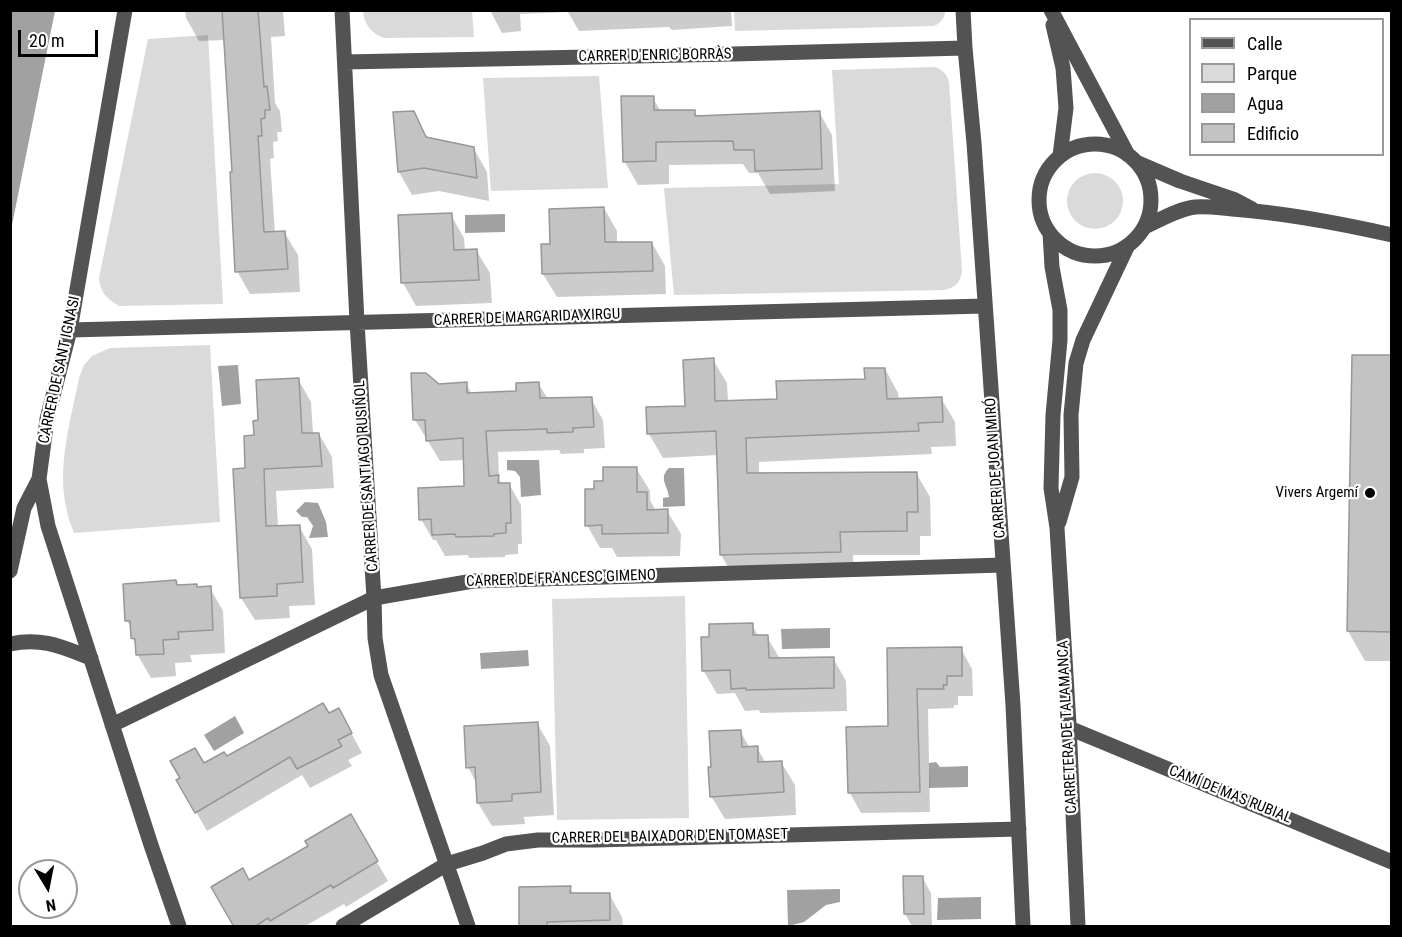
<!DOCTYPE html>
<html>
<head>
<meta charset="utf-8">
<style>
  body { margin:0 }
  #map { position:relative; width:1402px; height:937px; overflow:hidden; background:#fff; font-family:"Roboto Condensed",sans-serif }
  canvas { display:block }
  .frame { position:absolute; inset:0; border:12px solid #000; pointer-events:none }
  .legend { position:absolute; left:1189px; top:18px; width:195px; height:138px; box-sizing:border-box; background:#fff; border:2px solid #999; margin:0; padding:8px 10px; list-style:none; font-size:18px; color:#000 }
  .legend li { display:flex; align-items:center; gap:12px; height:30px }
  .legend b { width:30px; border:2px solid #999 }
  .north { position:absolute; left:18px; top:859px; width:60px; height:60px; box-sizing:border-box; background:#fff; border:2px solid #999; border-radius:50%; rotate:170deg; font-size:16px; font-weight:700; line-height:24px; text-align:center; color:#000 }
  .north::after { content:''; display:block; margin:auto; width:21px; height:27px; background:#000; clip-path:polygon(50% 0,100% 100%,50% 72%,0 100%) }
  .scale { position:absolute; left:18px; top:30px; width:80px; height:27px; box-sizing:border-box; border:3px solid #000; border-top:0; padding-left:8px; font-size:18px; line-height:21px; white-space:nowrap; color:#000; -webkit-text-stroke:4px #fff; paint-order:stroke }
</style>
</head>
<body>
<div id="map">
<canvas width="1402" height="937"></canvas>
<div class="frame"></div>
<ul class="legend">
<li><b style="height:8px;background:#535353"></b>Calle</li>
<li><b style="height:16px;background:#dadada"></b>Parque</li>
<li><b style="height:16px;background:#a1a1a1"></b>Agua</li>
<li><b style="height:16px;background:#c3c3c3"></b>Edificio</li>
</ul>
<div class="north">N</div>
<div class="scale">20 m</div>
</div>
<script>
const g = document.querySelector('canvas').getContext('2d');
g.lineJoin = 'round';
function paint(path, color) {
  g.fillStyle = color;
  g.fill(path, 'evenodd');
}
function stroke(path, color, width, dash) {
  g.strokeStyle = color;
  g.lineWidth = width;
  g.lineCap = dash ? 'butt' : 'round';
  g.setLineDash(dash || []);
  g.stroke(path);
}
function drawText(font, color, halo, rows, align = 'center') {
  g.font = font + ' "Roboto Condensed",sans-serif';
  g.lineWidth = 4.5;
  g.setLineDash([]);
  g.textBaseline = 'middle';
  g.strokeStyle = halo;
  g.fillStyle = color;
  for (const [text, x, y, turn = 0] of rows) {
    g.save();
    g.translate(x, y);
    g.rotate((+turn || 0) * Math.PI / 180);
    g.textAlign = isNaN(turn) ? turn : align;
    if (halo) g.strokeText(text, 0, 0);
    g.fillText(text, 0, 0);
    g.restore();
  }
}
paint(new Path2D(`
  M363,11H472L474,37L384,38C372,34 364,24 363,11Z
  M945,11C945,18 941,23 934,26L735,31L734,11Z
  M208,35L223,304L119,306C107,299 100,292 99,278L148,39Z
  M935,67C943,70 947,74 949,82L962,271C961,282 955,288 944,290L674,295L664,188L839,184L832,70Z
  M599,76L608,188L491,191L483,78Z
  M1067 201a28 28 0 1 1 56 0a28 28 0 1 1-56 0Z
  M210,345L220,522L74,533C71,525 68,518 67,511C56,467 71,420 79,378L84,365L92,356L110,348Z
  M685,596L689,818L557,820L552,599Z`), '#dadada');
paint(new Path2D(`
  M11,10L55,11L11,230L10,11Z
  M505,214V232L465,233V215Z
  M238,365L241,404L222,406L218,366Z
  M507,460H539L541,495L521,497L520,477L515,471L507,470Z
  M669,468H684L685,506L663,507V498L669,497C668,486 658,478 669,468Z
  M305,502L318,503L326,522L328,537L309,538L313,526L307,517H302L296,511Z
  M830,628V648L782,649L781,629Z
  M528,650L529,666L481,669L480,653Z
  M235,716L244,733L214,751L204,735Z
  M936,762L940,767L968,766V787L929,788V763Z
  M840,889V902L826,905L804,922L788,926L787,890Z
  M981,897V919L937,920L938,898Z`), '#a1a1a1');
paint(new Path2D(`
  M185,10H283L285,36L271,37L275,103L280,111L282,132H277L278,141L273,142L274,158L270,159L275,233L284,232L298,255L300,292L250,294L237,271L234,173L225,40L199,41L186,18Z
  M490,10H731L732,26L672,30L669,27L579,31L568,12L520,14L521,31L502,33Z
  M653,98L661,112L694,111L698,117L819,112L832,135L835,191L770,194L758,173H749L743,164L669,165V184L638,185L625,162Z
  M395,113H413L428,139L474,149L487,172L489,201L439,191L412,195L399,172Z
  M604,208L617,231V244L652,243L665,266L666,294L557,297L543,274L551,245Z
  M451,215L464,238L465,251L476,250L490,273L492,303L416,306L403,283Z
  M1392,357V661H1365L1348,631Z
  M713,360L727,383L728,402L778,401L866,381L885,369L898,393L899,400L941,398L955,422L956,446L931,447L932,454L759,462V474L916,473L930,497L931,536H920V555H853L854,576L735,579L721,555L718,455L663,458L649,434L687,407Z
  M298,379L311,402L313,434H319L332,457L334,488L276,491L278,527L299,526L312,549L315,605L289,606L290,618L255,620L241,598L247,470L259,422Z
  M538,383L548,399H591L603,420L605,448L584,449V453L561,454L559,450L498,452L499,479L502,484H509L521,505L522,544H518V554L505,555V557L469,558L468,555L445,556L436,540H433L421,519L465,487V460L440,461L415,420L439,386L466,384L472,394L518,392Z
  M636,468L650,491V500L656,511H667L681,534L680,556L617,557L612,548H600L587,525L596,490L605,482Z
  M175,582L178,587L210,588L223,611L225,653L190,655L192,662L175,663L176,676L151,678L137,654V646L132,638V629L127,621Z
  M752,625L759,637H767L780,659L833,658L846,681L847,711L760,713L759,710L745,711L735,693L717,694L703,670L711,638Z
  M961,649L972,669L973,696H958V705H954V708L928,709L930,812L861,813L850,793L848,728L889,727L888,650Z
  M328,715L349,729L362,753L348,760L352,766L310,788L302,775L207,831L178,780L204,765L226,758Z
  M537,723L550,746L554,815L524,817L525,824L492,826L478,803L477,784L468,767Z
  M740,731L750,748H757L766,763L781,762L795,785L796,815L725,819L711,796L712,768Z
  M350,816L388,881L346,907L344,904L305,926H235L249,882L310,847Z
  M922,877L931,893L932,926H912L905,914Z
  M570,888L574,894H609L622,917L623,926H520Z`), '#0003');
const building = new Path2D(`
  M222,10H258L264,87L267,86L270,110H265V118L261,119L262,136H258L264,232L285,231L288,269L235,272L230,172H232Z
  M621,96H654V110H695V116L820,111L822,169L755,171L754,150H734L733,141L656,142V161L623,162Z
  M414,111L426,137L474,147L477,178L424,168L398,172L393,112Z
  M604,207L605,242H652L653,271L542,274L541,244H550L549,209Z
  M452,213L454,250L477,249L479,280L401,283L398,215Z
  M1352,355H1392V632L1347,631Z
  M714,358L715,401L777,399L776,381L865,379L864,368H885L887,399L942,397L943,422L918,423L919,431L746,438L747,473L917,472L918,512H907V531L840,532L841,552L720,555L716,431L647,434L646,407L685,406L683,360Z
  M411,373H426L439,384L467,382V393L516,391V383L539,382L540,398L592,397L594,427L573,428V432L547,433V429L486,431L489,476L499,475L498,483H510L511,523H506V533L494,534V536L456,537L455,534L432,535L431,519L419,520L418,488L464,486L463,438L426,441L425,420H413Z
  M299,378L302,433H319L322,466L264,469L266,526L300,525L303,582L277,584V596L240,598L233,469L245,468L244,436L254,435L253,421L258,420L256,380Z
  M603,467H637V492H647V510L668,509V533L602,534V525L585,526V489H594V481H603Z
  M176,580L177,585L197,584V587L211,586L213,630L178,632L179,639L163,640L164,654L136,655L135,639L131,638L130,621H125L123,584Z
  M753,623V635H768L769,658L834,657V688L746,690V688L731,689L730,670L702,671L701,637H709V624Z
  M962,647V676H947V685H943L944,689H917L920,792L848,793L846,727L888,726L887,648Z
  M323,703L329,713L339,708L352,733L338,740L342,746L297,769L290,757L195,813L176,780L180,778L170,761L195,748L204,763L224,752L227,756Z
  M538,722L541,792L512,794V801L477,803L475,767L466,768L464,726Z
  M741,730L742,747L758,746V762L782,761L784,792L710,797L708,767H711L709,731Z
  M351,814L378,861L333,888L331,885L270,921L268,918L254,927H234L211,887L243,868L249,880L308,846L305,841Z
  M903,876H923L924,914H904Z
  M571,886L570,893H610V920L547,922V927H519V887Z`);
paint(building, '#c3c3c3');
stroke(building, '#979797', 1.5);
stroke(new Path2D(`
  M125,10L70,330L47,419L39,479L48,526L151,845L179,926
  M342,10L357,322L374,598L375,638L381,675L468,926
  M963,10L965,48L974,143L1013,705L1023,926
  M1051,10L1128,155
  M1053,25L1063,68L1066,108L1060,156
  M345,62L733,54L965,48
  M1039 200a56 56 0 1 1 112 0a56 56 0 1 1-112 0Z
  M1138,163L1180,181L1233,199L1252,209
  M1144,227C1160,220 1178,209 1195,207C1208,206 1220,208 1232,209C1286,213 1339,223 1392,235
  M1050,233L1052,267L1060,310V340L1053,415L1051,488L1057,528L1069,724L1078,926
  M70,330L985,306
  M1059,522L1072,477L1071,415L1076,363L1083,340L1128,245
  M10,571L24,508L39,479
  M10,644C42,637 62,647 91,658
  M112,725L374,598L473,581L1003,565
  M1069,728L1392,862
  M343,926L447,864L483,853L506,844L538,840H595L1019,829`), '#535353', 15);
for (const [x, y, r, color] of [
  [1370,493,6,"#000"]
]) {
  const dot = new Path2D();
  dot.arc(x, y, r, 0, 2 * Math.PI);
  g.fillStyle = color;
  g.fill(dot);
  stroke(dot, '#fff', 2);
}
drawText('15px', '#000', '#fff', [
  ["CARRER D'ENRIC BORRÀS",655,56,-1],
  ["CARRER DE MARGARIDA XIRGU",527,318,-2],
  ["CARRER DE SANT IGNASI",60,370,-78],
  ["CARRER DE JOAN MIRÓ",996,468,-94],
  ["CARRER DE SANTIAGO RUSIÑOL",367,476,-94],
  ["CARRER DE FRANCESC GIMENO",561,579,-2],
  ["CARRETERA DE TALAMANCA",1068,727,-93],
  ["CAMÍ DE MAS RUBIAL",1230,795,22],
  ["CARRER DEL BAIXADOR D'EN TOMASET",670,837,-1]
]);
drawText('15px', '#000', '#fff', [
  ["Vivers Argemí",1358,493]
], 'right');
</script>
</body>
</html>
